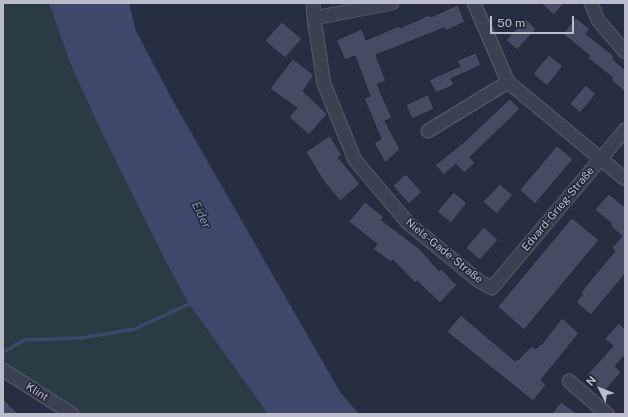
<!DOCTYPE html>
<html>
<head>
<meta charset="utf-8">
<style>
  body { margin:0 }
  #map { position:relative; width:628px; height:417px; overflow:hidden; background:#282e42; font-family:"Public Sans",sans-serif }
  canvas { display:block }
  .frame { position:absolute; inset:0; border:4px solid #babdcc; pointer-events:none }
  .north { position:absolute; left:580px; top:369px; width:40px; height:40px; -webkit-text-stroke:3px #212637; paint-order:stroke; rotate:312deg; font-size:11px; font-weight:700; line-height:16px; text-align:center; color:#babdcc }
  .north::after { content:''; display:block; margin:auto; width:14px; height:18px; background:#babdcc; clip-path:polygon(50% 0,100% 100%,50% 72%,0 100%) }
  .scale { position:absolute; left:490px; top:16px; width:84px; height:18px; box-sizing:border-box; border:2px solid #babdcc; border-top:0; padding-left:5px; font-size:12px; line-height:14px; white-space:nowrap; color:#babdcc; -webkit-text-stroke:3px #212637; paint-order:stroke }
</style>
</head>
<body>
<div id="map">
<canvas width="628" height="417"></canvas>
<div class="frame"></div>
<div class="north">N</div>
<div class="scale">50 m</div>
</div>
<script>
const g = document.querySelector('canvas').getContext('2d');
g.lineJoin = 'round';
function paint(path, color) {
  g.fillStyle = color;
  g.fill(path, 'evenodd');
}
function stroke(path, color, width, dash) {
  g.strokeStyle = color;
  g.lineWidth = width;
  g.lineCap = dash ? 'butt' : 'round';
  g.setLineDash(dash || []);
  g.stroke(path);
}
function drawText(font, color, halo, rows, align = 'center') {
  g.font = font + ' "Public Sans",sans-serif';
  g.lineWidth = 3;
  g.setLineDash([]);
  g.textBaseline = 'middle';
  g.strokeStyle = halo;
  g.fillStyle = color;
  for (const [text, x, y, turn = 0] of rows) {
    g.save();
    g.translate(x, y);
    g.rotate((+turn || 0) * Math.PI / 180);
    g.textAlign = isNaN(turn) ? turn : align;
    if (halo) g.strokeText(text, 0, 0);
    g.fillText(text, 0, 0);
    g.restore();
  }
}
paint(new Path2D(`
  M3,3H49L70,63L101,131L163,256L189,304L268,414H72L3,370Z`), '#2a3b43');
paint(new Path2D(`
  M49,3H129L136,31L173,101L340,392L359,414H268L189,304L163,256L101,131L70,63Z`), '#3f486a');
stroke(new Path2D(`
  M3,352L25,340L81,338L135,329L189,304`), '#3f486a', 3.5);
const building = new Path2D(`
  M541,3H564L554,15Z
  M458,5L465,22L445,31L444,28L376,55L386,81L377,84L392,118L385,121L400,149L385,163L374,143L381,139L364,98L370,96L355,56L345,60L336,40L362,29L366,40L399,26L400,28L429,15L430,17Z
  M576,18L590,29L586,34L614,56L613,59L625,70V92L611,80L613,78L588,58L590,56L563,34Z
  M526,19L536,29L517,50L506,40Z
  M282,22L302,39L285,58L265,41Z
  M476,53L481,65L451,79L454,85L436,93L429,80L460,66L457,61Z
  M549,55L563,66L547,86L533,74Z
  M293,59L314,75L303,91L327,114L309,135L289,117L297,108L270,89Z
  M586,85L596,94L580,113L570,104Z
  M428,95L434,109L412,119L406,105Z
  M510,99L520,109L470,157L475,163L464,173L456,164L444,175L435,165L464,142Z
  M330,136L342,155L338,157L360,184L340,201L322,179L306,152Z
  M557,146L573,159L535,204L520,190Z
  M406,174L422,192L409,204L393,186Z
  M500,184L513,195L497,214L483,202Z
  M454,192L467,203L451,223L437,212Z
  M609,194L625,207V274L591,315L576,302L583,294L581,292L615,251L612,248L622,236L610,226L612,224L595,210Z
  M365,202L384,217L381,220L419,248L439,271L441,269L457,285L440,303L417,281L415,283L393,260L391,262L373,249L377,244L349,222Z
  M572,218L599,240L524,330L498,307Z
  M484,227L498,240L480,260L466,248Z
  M461,315L515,361L517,359L518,360L532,346L536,349L540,344L541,345L562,318L579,333L541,380L546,385L533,401L447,332Z
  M619,323L625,329V355L615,366L621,372L604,392L586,376L613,346L605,339Z
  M3,399L18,414H3Z
  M561,402L578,414H552Z`);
paint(building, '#444b62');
stroke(building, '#232839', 1);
const minor = new Path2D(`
  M313,3L314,18
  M392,3L314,18L324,84L355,160L408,223L479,281L492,288L625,130
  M474,3L508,82L625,179
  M591,3L598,20L625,52
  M428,131L508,82
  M3,370L72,414
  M569,381L607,414`);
stroke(minor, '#585c6c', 15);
stroke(minor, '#3c4152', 13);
drawText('11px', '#babdcc', '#212637', [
  ["Edvard-Grieg-Straße",558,209,-50],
  ["Niels-Gade-Straße",444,251,39],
  ["Klint",37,392,32]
]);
drawText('italic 12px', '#828db2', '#212637', [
  ["Eider",201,215,64]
]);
</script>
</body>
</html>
